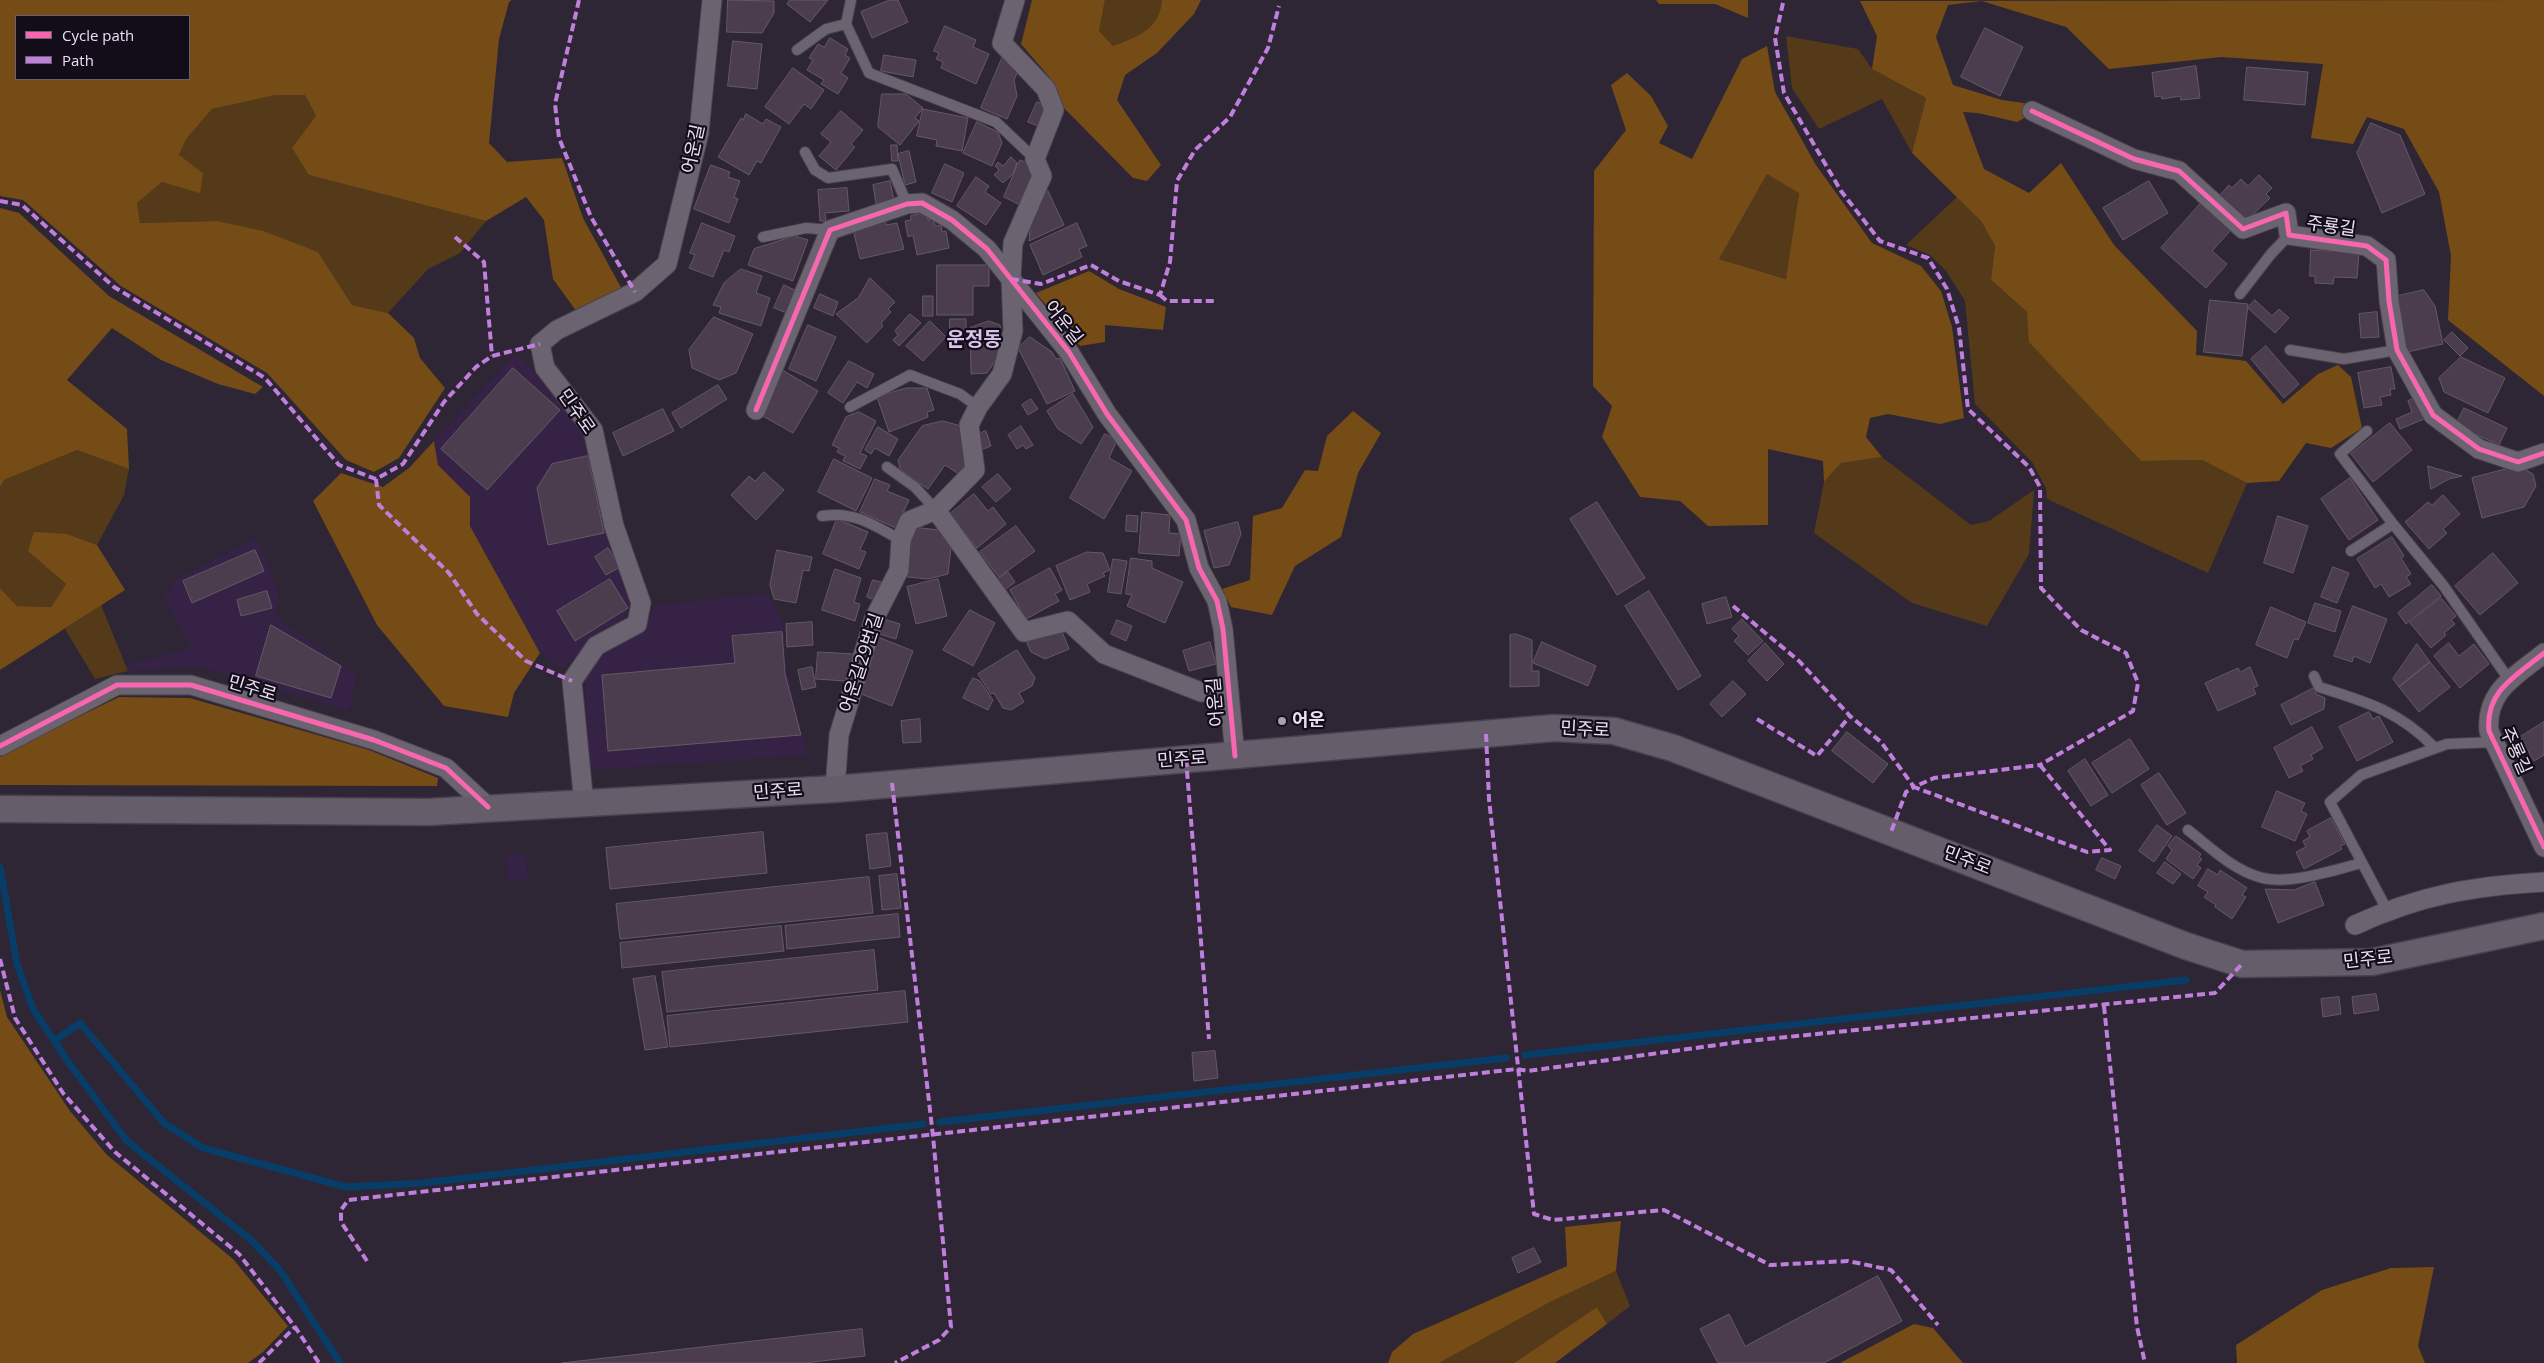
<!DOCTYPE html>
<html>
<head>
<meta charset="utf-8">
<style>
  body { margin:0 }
  #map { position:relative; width:2544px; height:1363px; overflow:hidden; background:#2e2535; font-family:"Open Sans",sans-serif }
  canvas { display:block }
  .legend { position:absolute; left:15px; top:15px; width:175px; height:65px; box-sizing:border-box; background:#130c19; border:1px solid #696070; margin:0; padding:6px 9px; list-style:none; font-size:15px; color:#eadff3 }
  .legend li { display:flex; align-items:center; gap:10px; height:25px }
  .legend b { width:25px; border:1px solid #696070 }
</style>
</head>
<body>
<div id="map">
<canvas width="2544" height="1363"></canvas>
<ul class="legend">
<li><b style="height:6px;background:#f766af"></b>Cycle path</li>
<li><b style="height:6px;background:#c07fdc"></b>Path</li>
</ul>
</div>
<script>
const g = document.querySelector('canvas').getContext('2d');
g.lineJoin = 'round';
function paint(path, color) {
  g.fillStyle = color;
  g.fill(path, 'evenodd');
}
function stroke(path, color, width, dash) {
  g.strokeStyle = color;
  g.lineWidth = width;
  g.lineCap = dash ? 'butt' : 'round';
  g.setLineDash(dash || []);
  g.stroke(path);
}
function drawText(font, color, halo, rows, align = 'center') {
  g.font = font + ' "Open Sans","Noto Sans KR",sans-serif';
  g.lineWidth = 4.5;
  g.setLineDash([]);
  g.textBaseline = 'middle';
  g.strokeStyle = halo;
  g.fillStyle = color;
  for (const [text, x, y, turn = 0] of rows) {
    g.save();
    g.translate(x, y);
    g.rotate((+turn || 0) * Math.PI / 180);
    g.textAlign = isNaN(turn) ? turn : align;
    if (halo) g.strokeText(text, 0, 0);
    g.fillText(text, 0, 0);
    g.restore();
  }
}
paint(new Path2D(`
  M516,353L570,410L585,434L633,605L620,622L562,669L540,653L470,526V497L438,465L434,441Z
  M257,538L279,592L276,616L357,676L349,711L200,667L128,671L126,665L191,648L164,597L177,579Z
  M768,593L783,623L787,672L808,755L590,770L584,677L606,648L644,630L655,605Z
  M525,853L528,879L508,881L506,855Z`), '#352244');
paint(new Path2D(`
  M1105,0H1162C1159,30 1138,36 1113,46L1099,31Z
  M1786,36L1858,49L1872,69L1926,98L1912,153L1882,99L1819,129L1792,88Z
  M276,95H305L316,116L309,175L486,221L460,253L428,269L388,313L352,305L318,252L217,221L140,223L137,203L162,182L203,173L179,156L185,139L212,109Z
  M1767,174L1799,192L1787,279L1719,259Z
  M1957,197L1981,221L1995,246L1991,280L2027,312L2030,342L2141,461L2202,460L2247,483L2208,573L2047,499L2046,488L2032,462L1975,404L1965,301L1946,271L1930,255L1906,245Z
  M77,450L129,469L124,495L97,545L67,534L29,551L66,584L51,607L17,606L0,588V487L4,480Z
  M1882,457L1971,525L1989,521L2034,490L2029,554L1987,626L1912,603L1814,533L1824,482L1841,463Z
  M101,605L128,671L95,679L65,629Z
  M1616,1271L1630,1306L1607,1324L1597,1307L1514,1363H1439L1552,1301Z`), '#553a1a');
paint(new Path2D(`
  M0,0H512L509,2L499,39L489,143L507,162L562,158L583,218L624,293L577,312L553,279L544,220L526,197L486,221L309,175L292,148L316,116L305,95H276L212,109L186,139L179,155L203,173L200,193L162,182L137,203L140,223L217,221L263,231L318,252L352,305L388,313L414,338L420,358L445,388L399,458L374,472L346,460L267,373L121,286L23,200L0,196ZM16,16H189V79H16Z
  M1032,0H1105L1099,31L1113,46C1138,36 1159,30 1162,0H1201L1194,14L1157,53L1125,75L1117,100L1161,165L1147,181L1133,178L1063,107L1050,78L1021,44Z
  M1656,0H1748V18L1715,4H1659Z
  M2544,0V396L2448,320L2451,256L2439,192L2404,129L2367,117L2353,144L2311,138L2323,64L2221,57L2109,69L2066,27L1982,1L1948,5L1936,37L1953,85L2002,100L2031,104L2026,117L2017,122L1978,113L1963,112L1984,169L2029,193L2061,163L2114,245L2197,331L2196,355L2246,361L2283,404L2318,374L2338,365L2351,377L2362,428L2331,448L2306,443L2279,481L2247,483L2202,460L2141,461L2029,342L2027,312L1991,280L1995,246L1981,221L1912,153L1926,98L1872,69L1877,36L1860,1Z
  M1767,46L1775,92L1816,165L1872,243L1921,266L1941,291L1952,327L1964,418L1940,424L1888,414L1870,418L1866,437L1882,457L1841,463L1824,482L1823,461L1768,449V525L1708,526L1680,501L1640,497L1602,437L1612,406L1593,386L1594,171L1626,130L1611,85L1627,73L1651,96L1668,126L1659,143L1692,159L1742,59ZM1767,174L1799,193L1786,279L1719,259Z
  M0,208L19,213L109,296L263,387L255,394L218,384L161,360L112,328L67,380L127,429L129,469L77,450L4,480L0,487Z
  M1089,271L1119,289L1166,307L1163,330L1105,325V342L1080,346L1036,293Z
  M1353,411L1381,433L1358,473L1341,537L1295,566L1272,615L1231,607L1222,589L1250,580L1253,516L1282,508L1305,470L1318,471L1327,436Z
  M434,441L438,465L470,497V526L540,653L514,693L508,717L444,706L377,625L313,501L341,473L383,487L409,468Z
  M34,532L67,534L97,545L125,590L0,670V588L17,606L51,607L66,584L28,551Z
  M119,697L190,698L369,750L438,778L437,786L0,785V757L10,750Z
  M0,990L7,1017L70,1111L107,1155L233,1259L288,1326L263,1352L248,1363H0Z
  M1621,1221L1616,1271L1552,1301L1439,1363H1388L1392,1352L1413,1334L1567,1266L1565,1227Z
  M2434,1267L2418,1346L2425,1363H2237L2236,1345L2322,1290L2391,1268Z
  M1597,1307L1607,1324L1555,1363H1514Z
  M1914,1324L1933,1328L1963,1363H1840Z`), '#754c16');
stroke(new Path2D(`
  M0,867L17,964L33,1009L69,1063L127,1141L250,1239L280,1270L340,1363
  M54,1041L80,1023L164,1123L203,1148L346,1187L423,1183L923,1124
  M1525,1055L2186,980
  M940,1122L1506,1058`), '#083d68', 7);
const building = new Path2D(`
  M728,0L774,1V13L762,33L727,32Z
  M790,0H828L810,22L787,4Z
  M890,0H898L908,22L872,38L861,12Z
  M945,26L976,40L973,47L989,54L976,84L941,68L943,62L936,59L939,53L934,51Z
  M1985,28L2023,47L2000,96L1961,77Z
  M830,38L848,49L845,55L850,58L841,73L848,78L838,94L821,84L824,80L807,70L813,60L809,58L818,44L824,47Z
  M733,41L762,44L757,89L728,86Z
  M884,55L916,60L913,77L881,71Z
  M1003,56L1018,71L1014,80L1017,96L1007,119L981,108Z
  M2196,66L2200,98L2181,100L2180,96L2162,99L2161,96L2155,97L2152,73Z
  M2247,67L2308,72L2305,105L2244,100Z
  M793,68L824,90L811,109L804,104L789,124L765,107Z
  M882,94H906L923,108L915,118L919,121L900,145L878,127Z
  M1037,102L1048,106L1040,127L1028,122Z
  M923,109L968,118L962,151L936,146L937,140L917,136Z
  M841,111L863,130L851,144L855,147L836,170L819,156L831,142L821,134Z
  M746,114L763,124L766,119L781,127L761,163L757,161L749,175L718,157L741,118L743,120Z
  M977,122L998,132L1002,143L992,166L963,153Z
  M2371,123L2400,135L2425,194L2382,213L2357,153Z
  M891,145H897L898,161H892Z
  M909,151L916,182L905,185L898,154Z
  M1011,157L1017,163L1013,174L1003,183L994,175L999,170L995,166L998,162L1003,166Z
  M1020,160L1030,164L1036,175L1022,206L1004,197Z
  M945,164L964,173L952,202L932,193Z
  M711,165L730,172L728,177L740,181L734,197L738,199L729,223L694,209Z
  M2259,175L2272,188L2266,194L2270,198L2245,222L2219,196L2229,185L2232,188L2241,179L2248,186Z
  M976,177L989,186L985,192L1001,203L986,225L957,206Z
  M890,181L894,200L876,204L873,185Z
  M2149,181L2168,213L2123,240L2103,208Z
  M847,188L849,211L825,213L826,221H820L818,190Z
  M1048,191L1064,225L1029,241L1032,211Z
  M2201,203L2231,230L2212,251L2227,264L2206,288L2161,248Z
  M926,213L928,220L933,219L935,226L941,225L942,232L946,231L949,248L917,255L913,235L908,237L905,221L911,220V216Z
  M885,221L886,225L897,223L904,249L860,259L853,229Z
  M702,223L735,236L729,252L724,250L713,277L689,268L695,255L690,253Z
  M1077,223L1087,246L1079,249L1082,257L1043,275L1030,245Z
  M795,236L808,240L793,281L748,265L754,249Z
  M2311,250L2359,253L2357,278L2334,277L2333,284L2315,283V276H2310Z
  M937,265H989V286H973V315H937Z
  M741,269L762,276L756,293L770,298L761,326L719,313L721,307L713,305L724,283Z
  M870,278L895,302L888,309L891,312L881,323L883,326L867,343L836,314L858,298Z
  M784,285L797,291L787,313L774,308Z
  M2424,290L2435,306L2443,344L2407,352L2394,297Z
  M820,294L838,302L833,316L814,308Z
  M923,296H933V316H923Z
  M2210,300L2248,304L2242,356L2204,352Z
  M2255,300L2272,316L2279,309L2289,318L2275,333L2248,308Z
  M2377,312L2379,337L2361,338L2359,314Z
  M910,314L921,323L899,346L893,340L898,335L895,331Z
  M714,317L753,334L736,373L719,380L692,368L689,350Z
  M950,319H966V331H950Z
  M930,321L946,337L923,361L906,346Z
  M989,321L1000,325L1003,350L987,373L971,374L970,328Z
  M808,325L836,337L816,381L789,369Z
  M2452,332L2468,348L2460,356L2444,340Z
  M1030,337L1052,352L1056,359L1060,358L1075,391L1047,404L1018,348Z
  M2266,346L2299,384L2284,398L2251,359Z
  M2461,357L2505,378L2488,413L2444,392L2439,378Z
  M849,361L874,374L867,388L857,382L843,403L828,393Z
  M2391,367L2395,389H2390L2391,395L2380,397L2382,405L2364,408L2358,373Z
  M513,368L560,410L487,490L441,449Z
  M784,371L818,391L793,433L759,414Z
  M718,385L727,399L681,428L672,413Z
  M906,388H927L934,410L927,412L928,417L889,432L877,397Z
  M1073,394L1093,427L1081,444L1058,429L1047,411Z
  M2415,398L2424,419L2400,429L2396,419L2412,412L2408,401Z
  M1031,399L1038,409L1028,415L1022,405Z
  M2464,408L2507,428L2499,445L2456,425Z
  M663,409L674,431L623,456L613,433Z
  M859,412L876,421L860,453L867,456L860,469L843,461L845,456L837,452L839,448L832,445L846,417Z
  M943,421L961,426L969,465L962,476L945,465L928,489L900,469L898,460L922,426Z
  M2390,423L2412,450L2373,482L2351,454Z
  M1021,426L1033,445L1026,449L1023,445L1017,449L1008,435Z
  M878,427L898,439L889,456L875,448L871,454L865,450Z
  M986,431L991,446L978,451L973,436Z
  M1105,434L1117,440L1109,458L1132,471L1104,519L1070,498Z
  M588,456L604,533L548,545L537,488L552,464Z
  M834,459L872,478L856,511L818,492Z
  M2428,466L2462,476L2449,479L2431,489Z
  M2518,466L2533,474L2536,486L2524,507L2482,518L2472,478Z
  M764,472L784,490L756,520L731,495L749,476L755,481Z
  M998,474L1011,489L996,502L982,487Z
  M2350,478L2378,520L2349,540L2321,499Z
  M875,479L890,485L887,491L909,500L896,528L860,512Z
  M974,494L988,511L993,507L1006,524L977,548L950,514Z
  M2443,495L2460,514L2443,529L2447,533L2429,549L2405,522L2428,502L2432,505Z
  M1597,502L1645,578L1617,595L1570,519Z
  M1142,512L1170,515L1169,533L1181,534L1179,556L1139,553Z
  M1127,515L1138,516L1137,532L1126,531Z
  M2278,516L2308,526L2293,573L2264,563Z
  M837,519L868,532L860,550L866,552L859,569L823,554Z
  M1238,522L1241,534L1229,565L1214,568L1204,531Z
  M1016,526L1035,551L999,577L980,552Z
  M913,527L939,530L951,548L948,574L928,579L908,577Z
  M2392,537L2404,556L2401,558L2411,574L2406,577L2411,584L2389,597L2381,584L2375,588L2357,559Z
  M608,548L620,567L606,575L595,557Z
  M255,550L264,571L192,603L183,581Z
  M777,550L812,557L809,571L803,570L796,603L774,599L770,585Z
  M1087,552L1103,553L1110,570L1103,573L1105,576L1087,584L1090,592L1070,600L1056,566Z
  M2493,553L2518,583L2480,615L2455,586Z
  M1131,558L1152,561V568L1183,582L1165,623L1127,606L1132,595L1126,594Z
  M1113,559L1127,561L1121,594L1108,592Z
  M2333,567L2349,573L2337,603L2321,597Z
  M1050,568L1062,590L1055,594L1059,601L1026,619L1010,590Z
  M835,569L861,578L854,602L860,604L855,621L822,610Z
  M1008,572L1015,582L1002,592L995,582Z
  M610,579L628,608L575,641L557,611Z
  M938,579L947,616L916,624L907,587Z
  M873,580L881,582L875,600L867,597Z
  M2432,585L2441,596L2406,624L2398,613Z
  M267,591L272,608L241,616L237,600Z
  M1649,591L1701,676L1678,690L1625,606Z
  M1726,597L1732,617L1707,624L1702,604Z
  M2441,598L2456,616L2451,620L2455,624L2444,633L2446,635L2431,648L2410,623Z
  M2315,603L2341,611L2335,632L2308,623Z
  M2353,606L2387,619L2370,663L2354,656L2352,662L2334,656Z
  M2271,607L2306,622L2298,640L2294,639L2287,658L2256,645Z
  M970,610L995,623L973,666L943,650Z
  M880,618L900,624L896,639L876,633Z
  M1742,619L1763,641L1748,655L1734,641L1739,636L1732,629Z
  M1117,620L1132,626L1126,641L1111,634Z
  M812,622L813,645L787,647L786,624Z
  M271,625L341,666L331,698L256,676Z
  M1061,629L1069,649L1045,659L1031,652L1027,643Z
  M782,632L785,674L801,735L608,751L602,675L735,663L732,636Z
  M1516,634L1532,640V671H1539V686L1510,687V635Z
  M878,637L913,651L892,706L856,692Z
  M1210,642L1216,664L1189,671L1183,651Z
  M1542,642L1596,666L1588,686L1533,663Z
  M1765,643L1784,664L1767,681L1748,661Z
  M2449,643L2459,656L2474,644L2489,664L2460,688L2434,656Z
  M2417,644L2430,662L2399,687L2393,679Z
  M1017,650L1035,678L1032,686L1019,693L1024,702L1011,710L1003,708L994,693L991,694L978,674Z
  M818,652L854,654L852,672L845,681L816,679Z
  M2430,662L2450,687L2419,712L2399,687Z
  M812,667L816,687L802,690L798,670Z
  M2250,667L2258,686L2253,688L2256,694L2218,711L2205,683L2238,668L2240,672Z
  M973,678L980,681L993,700L988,710L963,698Z
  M1733,681L1746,694L1722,717L1710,704Z
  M2314,688L2316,694L2325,698L2324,709L2291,725L2281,705Z
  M2369,712L2373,719L2379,716L2393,742L2357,761L2339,727Z
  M920,719L921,742L903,743L901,721Z
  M2544,722V755L2534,761L2520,737Z
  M2312,727L2323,748L2311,755L2313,759L2300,766L2303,771L2289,778L2274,748Z
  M1847,732L1888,764L1873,783L1832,751Z
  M2130,739L2149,769L2112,793L2092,763Z
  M2085,759L2108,795L2091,806L2068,771Z
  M2159,773L2186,813L2167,825L2141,785Z
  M2277,791L2305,803L2301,811L2307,814L2295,841L2262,827Z
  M2331,818L2345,844L2340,846L2342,849L2304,869L2296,852L2306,847L2303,841L2310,837L2307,831Z
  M2157,825L2172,836L2154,862L2139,851Z
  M763,832L767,873L610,889L606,848Z
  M887,833L891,866L870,869L866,835Z
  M2176,836L2201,854L2199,857L2202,859L2197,865L2201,868L2193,879L2166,859L2172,850L2168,846Z
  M2102,858L2121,866L2115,879L2096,870Z
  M2165,862L2181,874L2173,884L2157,873Z
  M2208,869L2218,875L2220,870L2247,888L2242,895L2246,897L2232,919L2215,907L2216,905L2204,897L2208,892L2198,886Z
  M897,874L901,908L882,910L879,876Z
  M869,877L873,913L620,939L616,904Z
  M2315,882L2324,905L2278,923L2265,889L2294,890Z
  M898,914L900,937L787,949L785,926Z
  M781,926L784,951L622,968L620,943Z
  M874,950L878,990L667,1012L662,972Z
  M655,976L668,1047L645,1050L633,979Z
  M905,991L908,1022L670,1047L667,1016Z
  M2376,994L2379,1010L2354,1014L2352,997Z
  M2339,997L2341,1014L2323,1017L2321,999Z
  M1215,1051L1218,1078L1194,1081L1192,1053Z
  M1534,1248L1541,1262L1518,1273L1512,1258Z
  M1878,1276L1902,1321L1824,1363H1718L1700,1329L1729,1314L1745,1346Z
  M862,1329L865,1356L804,1363H562Z`);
paint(building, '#4b3d4d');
stroke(building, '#645a66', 1);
const service = new Path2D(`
  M851,0L846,24L869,73L996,122L1035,159
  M797,50L826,29L846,24
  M805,152L815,170L828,178L892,169L907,204
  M763,237L806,228L830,230
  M2240,294L2271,254L2289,235
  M2290,350L2344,359L2397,350
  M850,407L910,375L960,394L978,407
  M2367,431L2340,454L2393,524L2443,585L2510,681
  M887,467L915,487L936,510
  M822,516C855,511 873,525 901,540
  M2351,551L2393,524
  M2314,676L2319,687C2367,702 2399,711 2435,748
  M2188,830C2210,847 2232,869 2259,877C2288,886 2333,870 2362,863
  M2387,910L2330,802L2361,775L2447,744L2495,742`);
const minor = new Path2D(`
  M2032,111L2134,159L2179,171L2243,229L2286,213L2289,235L2367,246L2386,260L2389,301L2397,350L2433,415L2479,449L2518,462L2544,453
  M756,410L830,230L907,204L922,203L952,220L987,249L1069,352L1107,414L1186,520L1199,568L1217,601L1223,629L1235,756
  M936,510L1024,632L1068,621L1104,654L1201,692L1229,693
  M2544,653C2516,676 2485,691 2489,731L2544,847
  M0,746L117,685H191L374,740L446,768L488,807
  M835,789L839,735L874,619L899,570L901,540L909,521L936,510L975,470L969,425L978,407L1002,374L1013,331L1011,279L1013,243L1042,176L1035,159L1054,110L1046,89L1002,43L1015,0
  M584,805L572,681L596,646L637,624L641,603L614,526L593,430L545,368L540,344L557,330L635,292L667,264L699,133L712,0
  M2355,925C2420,895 2473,886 2544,882`);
const secondary = new Path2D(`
  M0,809L429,812L835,789L1554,728L1614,731L1673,748L2186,946L2242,964L2372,962L2544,926`);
stroke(service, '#48414f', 12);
stroke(minor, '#48414f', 21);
stroke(secondary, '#48414f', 29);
stroke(service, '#6b6470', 10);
stroke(minor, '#6b6470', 19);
stroke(secondary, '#665d6a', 26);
stroke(new Path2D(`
  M579,0L555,104L559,138L591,217L635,292
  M1783,3L1775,38L1784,93L1841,191L1880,241L1928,258L1947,289L1959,328L1968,409L2029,467L2040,487L2041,588L2081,630L2126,653L2138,683L2133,711L2040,765
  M0,201L22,205L114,287L265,378L339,465L376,479L403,464L444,402L476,367L492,356L540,344
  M455,237L484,262L492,356
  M1011,279L1041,284L1091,265L1119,281L1160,295L1170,262L1177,181L1195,150L1230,117L1268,48L1279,6
  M1160,295L1167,301H1214
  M376,479L379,505L449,573L477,614L526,661L572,681
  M1733,606L1799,661L1850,716L1881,742L1914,787L1906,792L1891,832
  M1757,719L1817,756L1850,716
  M1486,734L1489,799L1534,1214L1553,1220L1664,1210L1770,1265L1848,1261L1891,1270L1938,1325
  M1186,759L1209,1039
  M2040,765L2110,850L2087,852L1914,787L1934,778Z
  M892,783L933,1136L951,1327L939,1340L895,1363
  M0,959L15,1018L63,1093L115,1152L239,1254L295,1327L319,1363
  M2104,1006L2137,1327L2145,1363
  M367,1261L341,1222V1210L348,1200L1517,1069L1528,1071L1739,1042L2215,993L2242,964
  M259,1363L295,1327`), '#c07fdc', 4, [8, 4]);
stroke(new Path2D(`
  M2032,111L2134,159L2179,171L2243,229L2286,213L2289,235L2367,246L2386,260L2389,301L2397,350L2433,415L2479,449L2518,462L2544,453
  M756,410L830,230L907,204L922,203L952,220L987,249L1069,352L1107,414L1186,520L1199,568L1217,601L1223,629L1235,756
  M2544,653C2516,676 2485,691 2489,731L2544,847
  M0,746L117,685H191L374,740L446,768L488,807`), '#f766af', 5);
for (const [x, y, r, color] of [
  [1282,721,5,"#a89eb0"]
]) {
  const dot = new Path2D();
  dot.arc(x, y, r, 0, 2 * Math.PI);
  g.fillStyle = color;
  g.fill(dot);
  stroke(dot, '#130c19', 2);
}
drawText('18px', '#eadff3', '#130c19', [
  ["어운길",694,149,-78],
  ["주룡길",2331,227,8],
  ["어운길",1063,323,52],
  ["민주로",576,412,55],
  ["어운길29번길",862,663,-72],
  ["민주로",252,689,17],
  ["어운길",1216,702,-95],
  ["민주로",1585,730,3],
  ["주룡길",2515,751,66],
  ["민주로",1182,760,-4],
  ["민주로",778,792,-4],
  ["민주로",1967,861,21],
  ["민주로",2368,960,-6]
]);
drawText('bold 18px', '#eadff3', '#130c19', [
  ["어운",1292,721]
], 'left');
drawText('bold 20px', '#d8c3ea', '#130c19', [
  ["운정동",974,340]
]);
</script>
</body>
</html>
